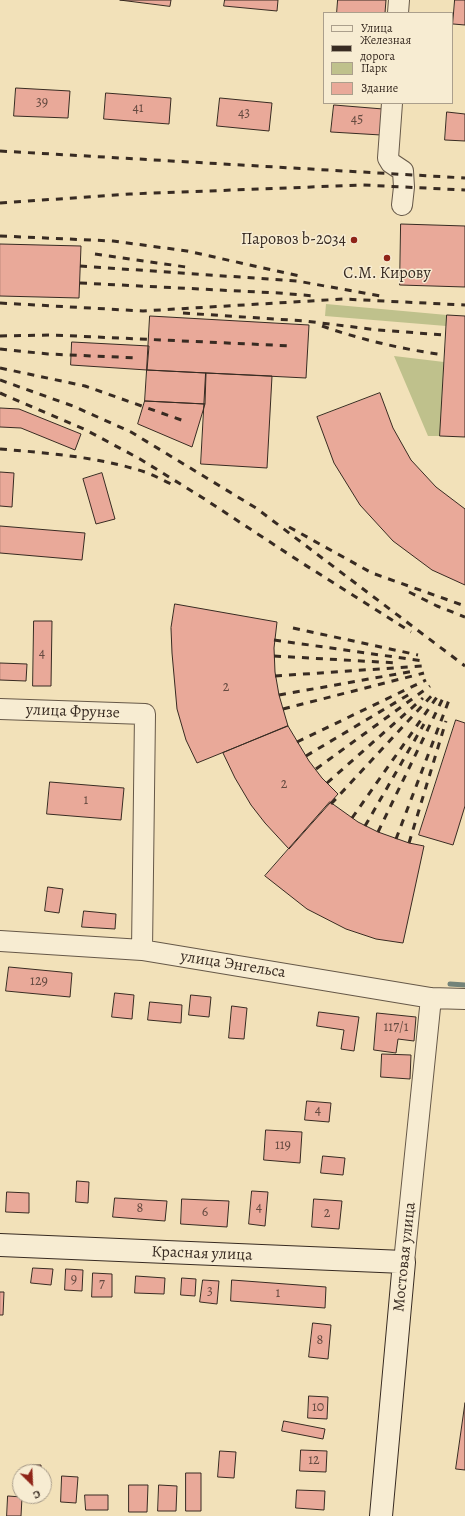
<!DOCTYPE html>
<html>
<head>
<meta charset="utf-8">
<style>
  body { margin:0 }
  #map { position:relative; width:465px; height:1516px; overflow:hidden; background:#f2e1b9; font-family:Alegreya,serif }
  canvas { display:block }
  .legend { position:absolute; left:323px; top:12px; width:130px; height:92px; box-sizing:border-box; background:#f7ecd2; border:1px solid #ab9f8c; margin:0; padding:5px 7px; list-style:none; font-size:12px; color:#382b22 }
  .legend li { display:flex; align-items:center; gap:8px; height:20px }
  .legend b { width:20px; border:1px solid #ab9f8c }
  .north { position:absolute; left:12px; top:1464px; width:40px; height:40px; box-sizing:border-box; background:#f7ecd2; border:1px solid #ab9f8c; border-radius:50%; rotate:156deg; font-size:11px; font-weight:700; line-height:16px; text-align:center; color:#382b22 }
  .north::after { content:''; display:block; margin:auto; width:14px; height:18px; background:#8f2418; clip-path:polygon(50% 0,100% 100%,50% 72%,0 100%) }
</style>
</head>
<body>
<div id="map">
<canvas width="465" height="1516"></canvas>
<ul class="legend">
<li><b style="height:5px;background:#f7ecd2"></b>Улица</li>
<li><b style="height:5px;background:#382b22"></b>Железная дорога</li>
<li><b style="height:11px;background:#bfc18c"></b>Парк</li>
<li><b style="height:11px;background:#e9a999"></b>Здание</li>
</ul>
<div class="north">С</div>
</div>
<script>
const g = document.querySelector('canvas').getContext('2d');
g.lineJoin = 'round';
function paint(path, color) {
  g.fillStyle = color;
  g.fill(path, 'evenodd');
}
function stroke(path, color, width, dash) {
  g.strokeStyle = color;
  g.lineWidth = width;
  g.lineCap = dash ? 'butt' : 'round';
  g.setLineDash(dash || []);
  g.stroke(path);
}
function drawText(font, color, halo, rows, align = 'center') {
  g.font = font + ' Alegreya,serif';
  g.lineWidth = 3;
  g.setLineDash([]);
  g.textBaseline = 'middle';
  g.strokeStyle = halo;
  g.fillStyle = color;
  for (const [text, x, y, turn = 0] of rows) {
    g.save();
    g.translate(x, y);
    g.rotate((+turn || 0) * Math.PI / 180);
    g.textAlign = isNaN(turn) ? turn : align;
    if (halo) g.strokeText(text, 0, 0);
    g.fillText(text, 0, 0);
    g.restore();
  }
}
paint(new Path2D(`
  M326,304L447,315L446,326L325,316Z
  M394,356L444,362L440,436H428Z`), '#bfc18c');
stroke(new Path2D(`
  M450,984L465,985`), '#738379', 5);
const building = new Path2D(`
  M120,0H171L170,6Z
  M225,0H278L277,11L224,6Z
  M338,0H386L385,13H337Z
  M455,0H465V25L453,24Z
  M16,88L70,91L68,118L14,116Z
  M106,93L171,98L169,124L104,119Z
  M220,98L272,103L269,131L217,126Z
  M334,105L383,109L381,135L331,132Z
  M447,112L465,114V141L445,140Z
  M401,224L465,226V287L400,285Z
  M0,244L81,246L79,298L0,296Z
  M447,315L465,316V437L440,436Z
  M150,316L309,325L306,378L147,370Z
  M72,342L149,346L147,370L71,365Z
  M147,370L206,373L205,404L145,401Z
  M206,373L272,376L267,468L201,464Z
  M380,393L393,428L411,460L436,487L465,509V585L432,570L393,541L360,505L334,463L317,417Z
  M145,401L205,404L192,447L138,424Z
  M0,408L19,409L81,434L75,450L21,428L0,427Z
  M0,472L14,473L12,507L0,506Z
  M102,473L115,519L96,524L83,479Z
  M0,526L85,533L82,560L0,553Z
  M175,604L277,622L274,648L275,672L279,695L288,726L197,763L186,740L177,709L172,653L171,628Z
  M34,621H52L51,686H33Z
  M0,663L27,664L26,681L0,680Z
  M456,720L465,723V806L453,845L419,835Z
  M288,726L309,761L322,778L338,794L289,849L265,823L251,805L235,778L223,753Z
  M50,782L124,788L121,820L47,814Z
  M330,802L358,822L378,832L409,843L424,846L403,943L376,939L346,929L307,909L265,876Z
  M48,887L63,889L59,913L45,911Z
  M84,911L116,914L115,929L82,927Z
  M9,967L72,973L70,997L6,991Z
  M115,993L134,995L132,1019L112,1017Z
  M191,995L211,997L209,1017L189,1015Z
  M150,1002L182,1005L181,1023L148,1020Z
  M232,1006L247,1008L244,1039L229,1038Z
  M319,1012L359,1017L354,1051L341,1049L344,1030L317,1026Z
  M377,1013L416,1017L414,1041L398,1039L396,1053L374,1050Z
  M382,1054L411,1055L410,1079L381,1077Z
  M307,1101L331,1103L329,1122L305,1120Z
  M266,1130L302,1132L300,1163L264,1160Z
  M323,1156L345,1158L343,1175L321,1173Z
  M77,1181L89,1182L88,1203L76,1202Z
  M252,1191L268,1192L265,1226L249,1224Z
  M7,1192L29,1193V1213L6,1212Z
  M115,1198L167,1201L165,1221L113,1217Z
  M182,1199L229,1201L227,1227L181,1224Z
  M314,1199L342,1201L339,1229L312,1227Z
  M33,1268L53,1269L51,1285L31,1283Z
  M66,1269L83,1270L82,1291L65,1290Z
  M93,1273L112,1274V1297H92Z
  M136,1276L165,1278L164,1294L135,1293Z
  M182,1278L196,1279L195,1296L181,1295Z
  M203,1280L219,1281L217,1304L200,1302Z
  M232,1280L326,1287L325,1308L231,1301Z
  M0,1292H4L3,1315H0Z
  M313,1323L331,1325L328,1359L309,1357Z
  M309,1396L328,1397L327,1419L308,1418Z
  M465,1403V1470L456,1469Z
  M284,1421L325,1429L323,1439L282,1431Z
  M301,1450L327,1451L326,1472L300,1471Z
  M220,1451L236,1452L234,1478L218,1477Z
  M32,1465H41V1472H31Z
  M186,1473H201V1511H186Z
  M62,1476L78,1477L76,1503L61,1502Z
  M129,1485H148L147,1512H129Z
  M159,1485L177,1486L176,1511H158Z
  M297,1490L325,1491L324,1510L296,1508Z
  M85,1495H108V1510H86Z
  M8,1496L22,1497L21,1516H7Z`);
paint(building, '#e9a999');
stroke(building, '#382b22', 1);
const street = new Path2D(`
  M398,13L399,0
  M392,103L388,158L391,163L403,171L404,187L402,205
  M0,709L145,714L142,950
  M0,941L142,950L431,998L465,999
  M404,1262L431,998`);
const secondary = new Path2D(`
  M0,1245L404,1262L381,1516`);
stroke(street, '#665848', 22);
stroke(secondary, '#382b22', 24);
stroke(street, '#f7ecd2', 20);
stroke(secondary, '#f7ecd2', 22);
stroke(new Path2D(`
  M0,151L465,178
  M0,203L130,194L363,185L465,190
  M0,236L113,241L187,251L304,277
  M95,254L186,267
  M80,266L297,281L386,297
  M80,283L279,293L315,296
  M0,303L143,311L343,299L465,305
  M183,313L305,321L378,330L445,335
  M322,326C362,340 402,349 444,355
  M0,336L53,335L293,346
  M0,349L48,354L139,358
  M0,368L85,386L187,422
  M0,380L73,406L131,432L256,508L465,666
  M0,393L86,430L140,459L203,498L302,563L411,632
  M0,449C48,453 99,457 145,472C156,476 166,482 176,486
  M289,527L372,573L465,606
  M409,592L437,606L465,617
  M293,628L418,655
  M274,640L423,661
  M274,656L397,663
  M275,676L423,666
  M279,695L414,671
  M283,709L424,673
  M297,742L426,680
  M306,756L413,692
  M316,769L430,686
  M327,783L423,698
  M331,804L435,692
  M352,818L437,697
  M365,826L424,724
  M378,832L443,698
  M396,839L449,700
  M409,843L446,721`), '#382b22', 3, [7, 7]);
for (const [x, y, r, color] of [
  [354,240,4,"#8f2418"],
  [387,258,4,"#8f2418"]
]) {
  const dot = new Path2D();
  dot.arc(x, y, r, 0, 2 * Math.PI);
  g.fillStyle = color;
  g.fill(dot);
  stroke(dot, '#f7ecd2', 1.5);
}
drawText('14px', '#644a40', null, [
  ["39",42,103],
  ["41",138,109],
  ["43",244,114],
  ["45",357,120],
  ["4",42,654],
  ["2",226,688],
  ["2",284,785],
  ["1",86,801],
  ["129",39,982],
  ["117/1",396,1028],
  ["4",318,1111],
  ["119",283,1146],
  ["4",259,1208],
  ["8",140,1209],
  ["6",205,1213],
  ["2",327,1214],
  ["9",74,1280],
  ["7",102,1285],
  ["3",210,1292],
  ["1",278,1294],
  ["8",320,1341],
  ["10",318,1408],
  ["12",314,1461]
]);
drawText('16px', '#382b22', '#f7ecd2', [
  ["Паровоз b-2034",346,240],
  ["С.М. Кирову",387,274,"center"]
], 'right');
drawText('16px', '#382b22', '#f7ecd2', [
  ["улица Фрунзе",73,712,2],
  ["улица Энгельса",233,965,9],
  ["Красная улица",202,1254,2],
  ["Мостовая улица",405,1257,-84]
]);
</script>
</body>
</html>
